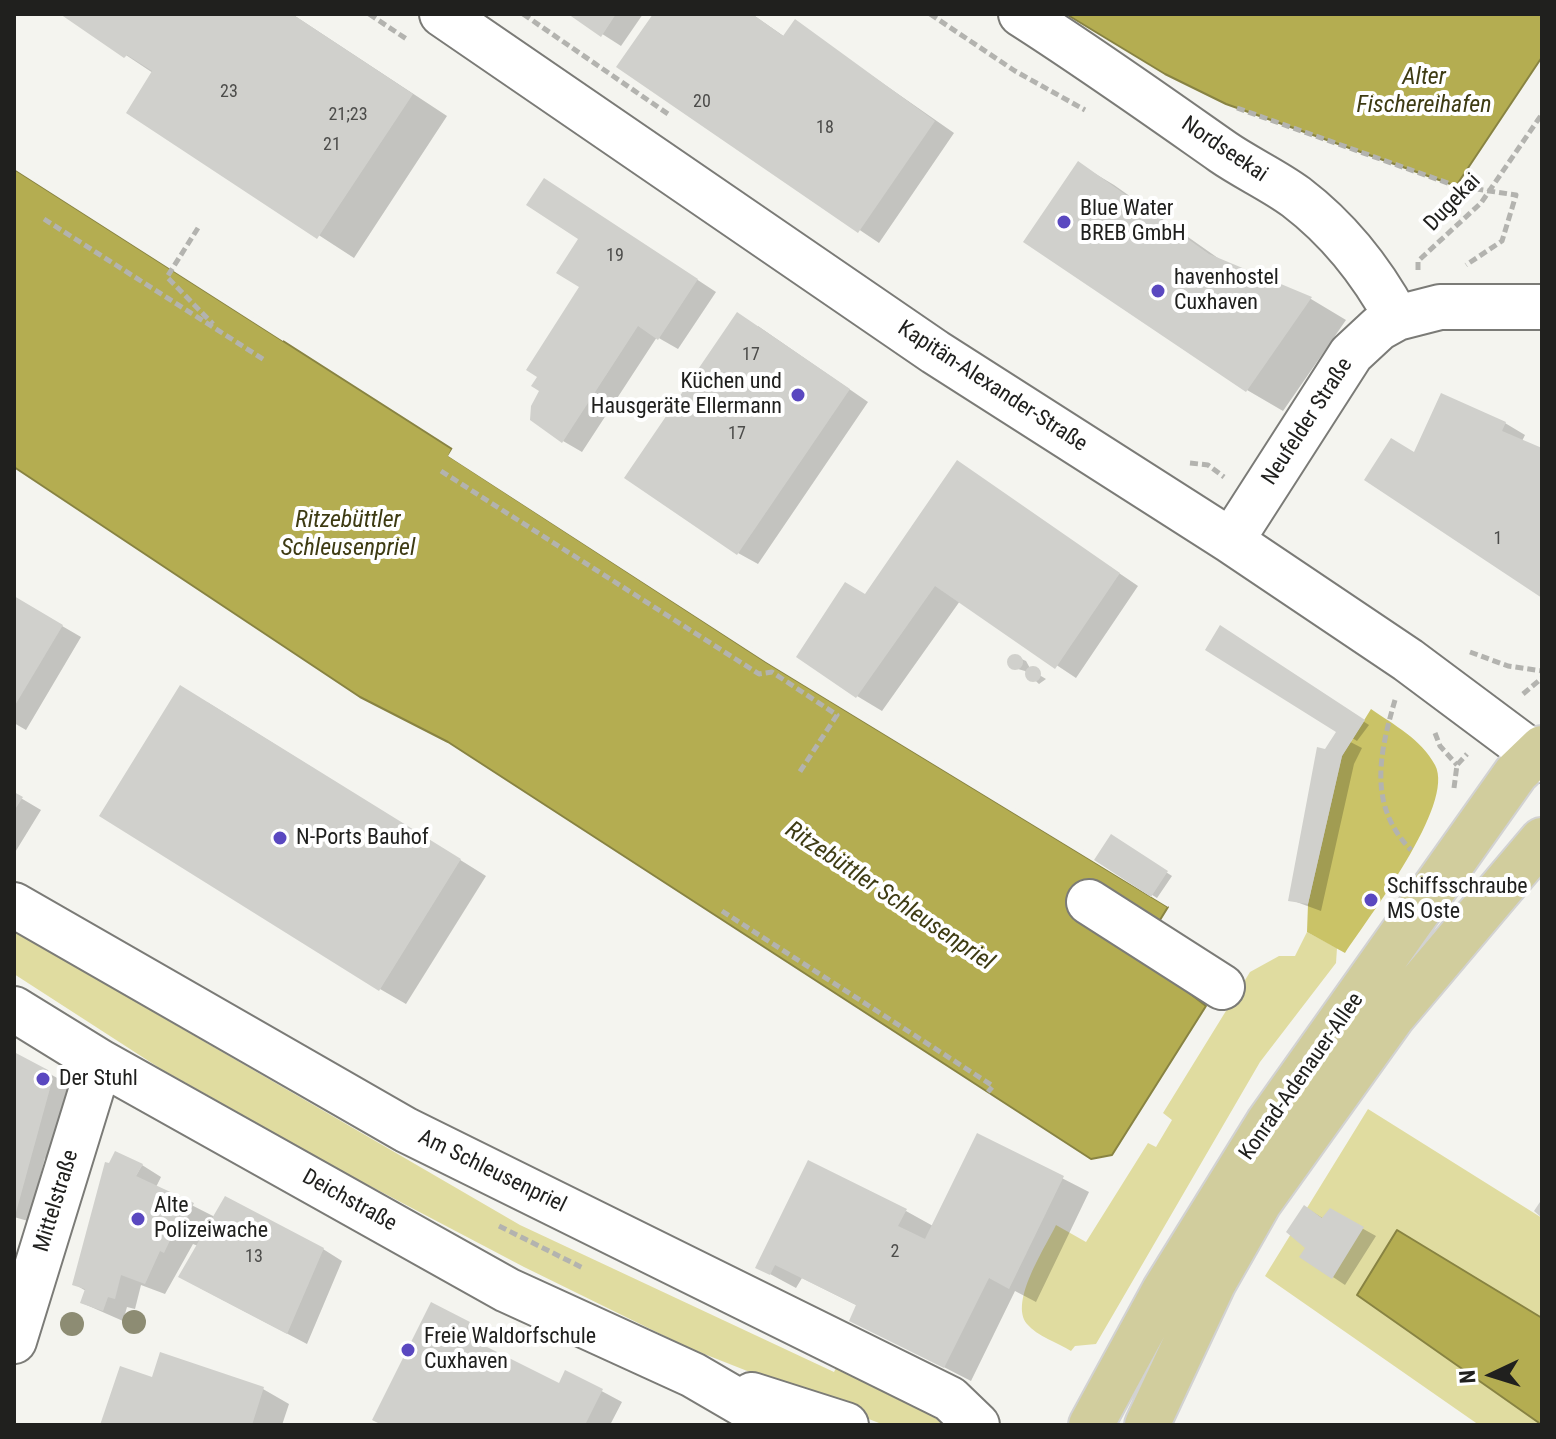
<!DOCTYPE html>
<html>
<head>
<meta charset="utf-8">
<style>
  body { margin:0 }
  #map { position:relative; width:1556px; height:1439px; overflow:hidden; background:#f4f4ef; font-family:"Roboto Condensed",sans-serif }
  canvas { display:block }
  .frame { position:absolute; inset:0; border:16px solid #20201e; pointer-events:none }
  .north { position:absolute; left:1452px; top:1335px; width:80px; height:80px; -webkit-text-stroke:6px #fff; paint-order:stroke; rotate:266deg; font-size:22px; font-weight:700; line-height:32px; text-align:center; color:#20201e }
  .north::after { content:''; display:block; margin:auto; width:28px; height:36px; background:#20201e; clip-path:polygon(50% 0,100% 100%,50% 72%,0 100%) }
</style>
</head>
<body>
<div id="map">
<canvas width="1556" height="1439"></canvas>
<div class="frame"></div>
<div class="north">N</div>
</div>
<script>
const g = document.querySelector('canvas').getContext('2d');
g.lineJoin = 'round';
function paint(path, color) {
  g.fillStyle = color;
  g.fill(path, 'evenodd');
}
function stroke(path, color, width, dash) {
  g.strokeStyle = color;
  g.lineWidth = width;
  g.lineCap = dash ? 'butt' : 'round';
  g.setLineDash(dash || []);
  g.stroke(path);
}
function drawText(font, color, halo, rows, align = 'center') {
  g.font = font + ' "Roboto Condensed",sans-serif';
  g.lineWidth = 8;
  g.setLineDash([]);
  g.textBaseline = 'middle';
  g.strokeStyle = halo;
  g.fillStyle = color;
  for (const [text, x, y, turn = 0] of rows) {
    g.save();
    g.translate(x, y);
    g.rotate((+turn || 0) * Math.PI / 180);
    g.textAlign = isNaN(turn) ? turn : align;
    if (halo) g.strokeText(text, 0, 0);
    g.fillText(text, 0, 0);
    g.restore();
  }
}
paint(new Path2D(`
  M14,931L520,1225L834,1372L840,1360L922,1407L944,1425H884L689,1348L524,1267L351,1176L161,1069L14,974Z
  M1307,932L1337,948L1336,963L1260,1062L1096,1344L1075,1346L1071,1351C1058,1343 1037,1336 1027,1324C1009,1302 1045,1248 1056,1225L1086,1242L1148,1143L1156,1147L1172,1120L1163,1113L1250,972L1279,956H1295Z
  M1368,1109L1542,1218V1425H1479L1265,1276Z`), '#e0dca0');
paint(new Path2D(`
  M1371,709C1394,725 1421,739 1435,765C1456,804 1368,918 1345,953L1307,932L1308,904L1342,756Z`), '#cac367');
const water = new Path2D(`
  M1066,14H1542V57L1456,186L1226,104L1165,74Z
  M14,169L452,449L449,456L766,662L1168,907L1139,954L1206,1006L1112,1155L1091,1159L448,742L360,697L14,467Z
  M1397,1230L1542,1318V1425L1357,1295Z`);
paint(water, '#b4ad51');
stroke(water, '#888342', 2);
paint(new Path2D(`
  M14,165L285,337L283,341L14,169Z
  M454,446L453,454L768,658L1096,857L1170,904L1168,907L766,662L448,456Z`), '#f4f4ef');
paint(new Path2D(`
  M64,14H292L447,116L354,258L129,112L153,73Z
  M571,14H643L621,46Z
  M655,14H752L785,37L795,22L954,133L879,243L618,67Z
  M1079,164L1114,185L1225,263L1311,299L1346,320L1283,411L1247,390Z
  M564,192L716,292L678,349L657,337L582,452L563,441L582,287L580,238Z
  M758,326L868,402L758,564L738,553Z
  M1505,423L1525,435L1522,441L1542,450V596L1415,454Z
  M958,463L1138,586L1076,678L960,601L882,711L857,696L866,597Z
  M14,598L81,637L26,730L14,723Z
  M1220,628L1369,725L1357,741L1208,649Z
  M1015,656L1026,661L1031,670L1046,679L1039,684L1025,671L1011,667Z
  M207,702L486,876L406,1004L380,989Z
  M1337,735L1362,748L1354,764L1321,911L1291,900L1326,751Z
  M14,794L41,810L14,854Z
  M1112,837L1172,876L1157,898L1097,860Z
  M14,1054L68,1084L71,1093L52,1161L45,1158L28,1221L14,1217Z
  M978,1135L1089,1192L1036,1302L1015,1291L971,1381L852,1320L858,1306L802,1278L796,1288L757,1267L906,1211L933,1226Z
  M142,1165L161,1177L156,1187L215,1217L323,1249L342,1261L307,1344L200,1288L198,1246L193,1244L165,1294L141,1285L135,1309L127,1307L123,1321L82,1303L86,1291L74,1284Z
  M1305,1207L1324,1219L1331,1211L1376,1236L1345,1285L1333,1277L1308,1248Z
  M432,1304L489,1335L483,1347L560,1386L566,1372L622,1402L610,1425H385Z
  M154,1379L263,1389L289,1404L282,1425H102Z`), '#0003');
paint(new Path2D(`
  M60,14H292L413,94L317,239L126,113L152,71L127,55L124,58Z
  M568,14H616L601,37Z
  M653,14H752L783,36L795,19L935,121L858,233L616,67Z
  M1078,161L1209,254L1312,297L1246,392L1023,242Z
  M544,178L698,279L658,340L638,326L562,443L530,420L531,406L539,391L531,386L537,377L526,370L579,287L556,273L578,239L526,205Z
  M737,312L850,389L737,555L624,478Z
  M1441,393L1506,422L1502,431L1542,448V598L1364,480L1391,438L1414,452Z
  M957,460L1120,573L1055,669L935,586L856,698L796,657L845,582L865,594Z
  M14,596L63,625L14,707Z
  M1220,625L1365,720L1342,756L1308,904L1288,901L1317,747L1325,749L1336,732L1205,650Z
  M1007 662a8 8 0 1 1 16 0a8 8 0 1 1-16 0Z
  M1025 674a8 8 0 1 1 16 0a8 8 0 1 1-16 0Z
  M180,685L461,859L379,991L99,816Z
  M14,792L23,797L14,811Z
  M1111,834L1168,871L1151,897L1094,860Z
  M14,1052L48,1070L52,1081L15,1216Z
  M977,1133L1064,1176L1009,1289L989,1278L944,1368L849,1321L856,1305L775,1265L770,1275L755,1268L808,1160L907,1209L898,1226L925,1239Z
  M115,1151L143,1164L136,1176L194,1203L178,1236L173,1234L164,1253L160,1251L145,1284L121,1275L115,1299L108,1297L103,1311L80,1303L85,1289L72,1285L105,1162L109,1163Z
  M225,1196L324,1248L287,1334L178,1277Z
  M1542,1199V1218L1534,1211Z
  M1304,1205L1322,1218L1330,1208L1364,1227L1332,1279L1299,1257L1305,1248L1286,1232Z
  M431,1302L470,1322L463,1335L559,1383L565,1370L603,1389L585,1425H382L372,1420Z
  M160,1352L264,1387L252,1425H100L120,1366L152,1377Z`), '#d0d0cc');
const minor = new Path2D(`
  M442,14L935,352L1231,541L1408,660L1542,760
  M1021,14C1090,58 1156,105 1223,152C1246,168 1273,180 1296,197C1338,229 1372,272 1397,318
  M1231,541L1351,354L1379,328L1397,318L1440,307H1542
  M1089,902L1222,987
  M14,905L406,1130L950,1399L977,1425
  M14,1009L100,1062L507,1290L693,1375L779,1425
  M14,1341L100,1062
  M752,1395L846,1425`);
const major = new Path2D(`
  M1091,1425L1164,1291L1268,1123L1516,773L1542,748
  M1147,1425L1214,1282L1259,1203L1393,1016L1542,840`);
stroke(minor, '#7b7b77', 48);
stroke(major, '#d2d2d2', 48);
stroke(new Path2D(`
  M369,14L408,40
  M523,14L671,116
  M930,14L1015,71L1085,110
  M1237,108L1456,186L1516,195L1502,241L1466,265
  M44,219L266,361
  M198,228L167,277L213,324
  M1418,270V261L1481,203L1542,114
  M1190,463L1208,465L1224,477
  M441,471L759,674L772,672L837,715L799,773
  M1470,652L1508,666L1542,671
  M1523,694L1542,678
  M1395,700C1379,755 1368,806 1411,850
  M1435,733L1440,746L1457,765
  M1454,788L1457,765L1467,754
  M722,911L993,1086L988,1092
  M499,1226L583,1268`), '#b3b3af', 5, [8, 4]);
stroke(minor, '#fff', 44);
stroke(major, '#d1cd9d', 44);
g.fillStyle = '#8d8c73';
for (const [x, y] of [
  [134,1322],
  [72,1324]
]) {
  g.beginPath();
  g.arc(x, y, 12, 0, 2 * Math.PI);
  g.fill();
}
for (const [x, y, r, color] of [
  [1064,222,8,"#5a48c0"],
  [1158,291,8,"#5a48c0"],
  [798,395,8,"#5a48c0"],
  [280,838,8,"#5a48c0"],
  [1371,900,8,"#5a48c0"],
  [43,1079,8,"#5a48c0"],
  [138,1219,8,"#5a48c0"],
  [408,1350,8,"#5a48c0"]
]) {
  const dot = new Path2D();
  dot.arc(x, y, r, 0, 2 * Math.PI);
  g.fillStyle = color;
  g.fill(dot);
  stroke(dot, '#fff', 3);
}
drawText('18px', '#4c4c4a', null, [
  ["23",229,92],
  ["20",702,102],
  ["21;23",348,115],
  ["18",825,128],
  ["21",332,145],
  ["19",615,256],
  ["17",751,355],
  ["17",737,434],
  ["1",1498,539],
  ["2",895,1252],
  ["13",254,1257]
]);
drawText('22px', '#20201e', '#fff', [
  ["Nordseekai",1224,150,34],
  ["Dugekai",1453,203,-46],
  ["Kapitän-Alexander-Straße",992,387,33],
  ["Neufelder Straße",1308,422,-57],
  ["Konrad-Adenauer-Allee",1302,1077,-55],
  ["Am Schleusenpriel",492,1172,26],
  ["Mittelstraße",57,1201,-73],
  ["Deichstraße",349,1201,29]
]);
drawText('22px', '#20201e', '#fff', [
  ["Blue Water",1080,209],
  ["BREB GmbH",1080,234],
  ["havenhostel",1174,278],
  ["Cuxhaven",1174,303],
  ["Küchen und",782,382,"right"],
  ["Hausgeräte Ellermann",782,407,"right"],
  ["N-Ports Bauhof",296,838],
  ["Schiffsschraube",1387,887],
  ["MS Oste",1387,912],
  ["Der Stuhl",59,1079],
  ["Alte",154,1206],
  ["Polizeiwache",154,1231],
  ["Freie Waldorfschule",424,1337],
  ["Cuxhaven",424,1362]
], 'left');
drawText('italic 24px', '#3e3b13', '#fff', [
  ["Alter",1424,78],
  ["Fischereihafen",1424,106],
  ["Ritzebüttler",348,521],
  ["Schleusenpriel",348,549],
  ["Ritzebüttler Schleusenpriel",889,897,34]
]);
</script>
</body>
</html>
